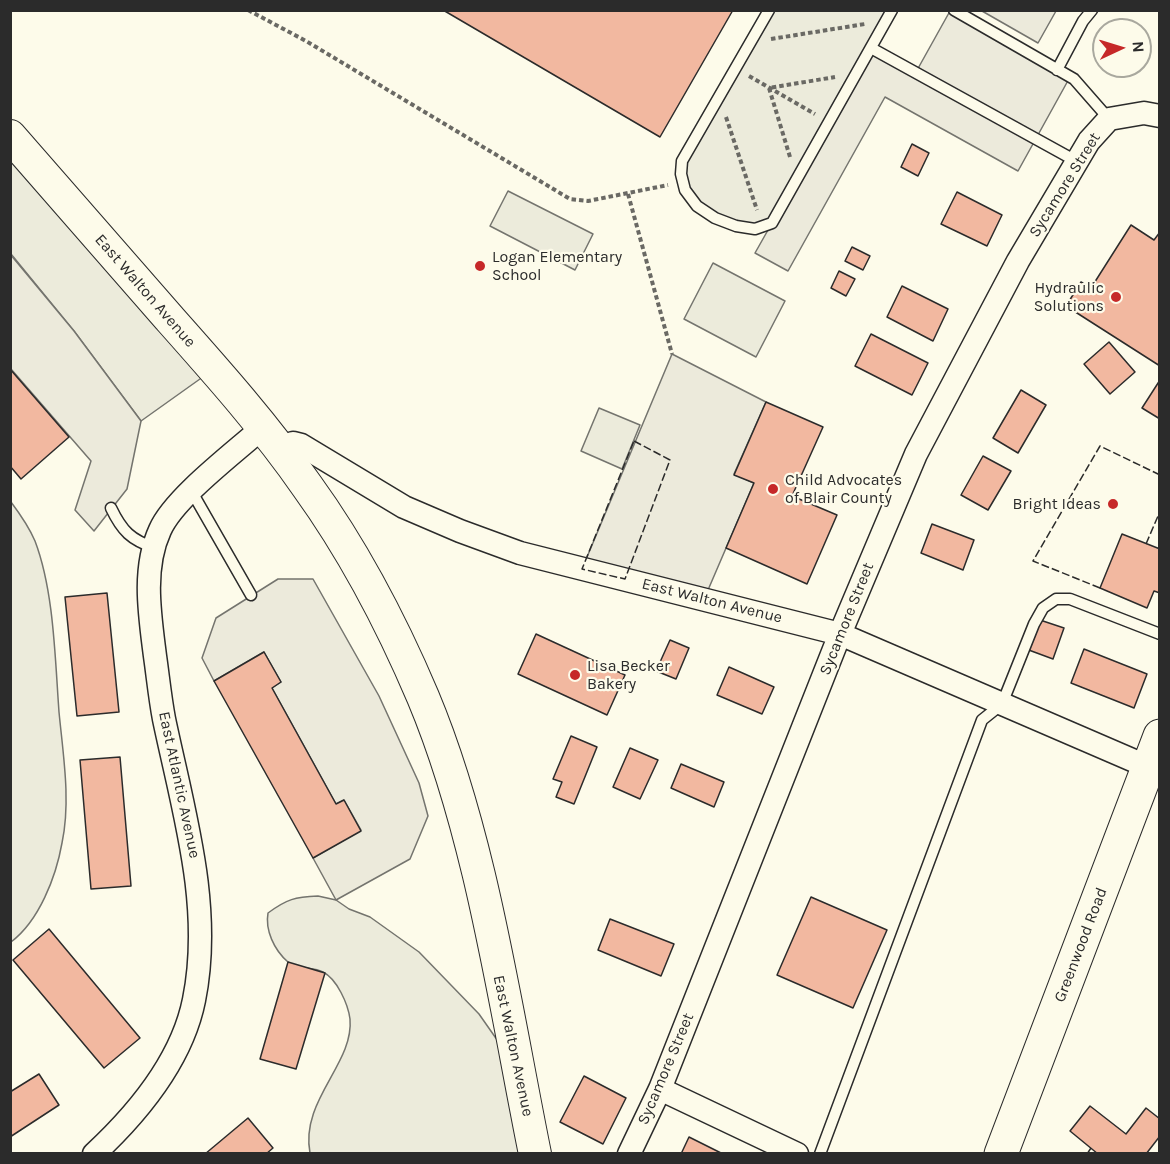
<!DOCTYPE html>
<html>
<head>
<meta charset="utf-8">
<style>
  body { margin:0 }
  #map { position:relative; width:1170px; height:1164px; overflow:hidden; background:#fdfbea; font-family:Karla,sans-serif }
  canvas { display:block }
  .frame { position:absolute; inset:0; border:12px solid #2b2b2b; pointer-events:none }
  .north { position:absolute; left:1092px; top:18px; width:60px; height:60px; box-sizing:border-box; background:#fdfbea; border:2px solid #a9a89e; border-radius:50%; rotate:86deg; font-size:16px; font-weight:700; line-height:24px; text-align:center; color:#2b2b2b }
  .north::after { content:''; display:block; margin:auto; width:21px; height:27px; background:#c62828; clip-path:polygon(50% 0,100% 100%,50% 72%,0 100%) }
</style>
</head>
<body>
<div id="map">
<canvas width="1170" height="1164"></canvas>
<div class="frame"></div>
<div class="north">N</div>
</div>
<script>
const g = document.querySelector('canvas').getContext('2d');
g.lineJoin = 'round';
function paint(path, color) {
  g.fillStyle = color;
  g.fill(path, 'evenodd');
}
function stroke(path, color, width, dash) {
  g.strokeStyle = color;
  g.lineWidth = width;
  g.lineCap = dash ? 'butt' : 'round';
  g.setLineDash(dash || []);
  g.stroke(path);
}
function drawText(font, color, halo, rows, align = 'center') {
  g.font = font + ' Karla,sans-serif';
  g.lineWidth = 4.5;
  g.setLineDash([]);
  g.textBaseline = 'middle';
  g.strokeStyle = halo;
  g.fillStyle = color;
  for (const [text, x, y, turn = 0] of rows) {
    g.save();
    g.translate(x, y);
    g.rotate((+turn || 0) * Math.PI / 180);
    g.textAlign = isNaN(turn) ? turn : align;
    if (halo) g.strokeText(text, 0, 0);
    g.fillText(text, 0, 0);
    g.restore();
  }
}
const green = new Path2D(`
  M769,11H892L772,222L763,226L715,218L686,190L682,161Z
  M10,137L214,369L141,421L74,331L11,254Z
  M508,191L593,234L575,270L490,226Z
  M713,263L785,301L756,357L684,319Z
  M599,408L640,425L622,469L581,451Z
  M11,502C20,514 29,527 35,541C54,591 55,658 59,712C63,754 71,801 62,843C56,877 39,921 11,942Z
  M318,896L336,900L349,909L370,917L419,952L479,1014L507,1054L534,1153H310C300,1100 354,1064 350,1019C348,1004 337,979 323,972C313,967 297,969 288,962C274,950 265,930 268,913C287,899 295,897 318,896Z`);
paint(green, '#ecebdb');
stroke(green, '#74746e', 1.5);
const parking = new Path2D(`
  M950,11L1070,77L1018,171L885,97L788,271L755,253L871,48L916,72Z
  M982,11L1056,10V11L1038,43Z
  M10,254L74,331L141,421L127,489L94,531L75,510L91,461L11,369Z
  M672,354L766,402L734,474L754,483L705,597L582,569Z
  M278,579H313L379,696L419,783L428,816L410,859L336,900L313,858L361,830L344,800L336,804L272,688L281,682L264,652L214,681L202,658L216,618Z`);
paint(parking, '#eceadb');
stroke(parking, '#74746e', 1.5);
const building = new Path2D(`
  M443,10H733L660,137Z
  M912,144L929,153L918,176L901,167Z
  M957,192L1002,215L987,246L941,224Z
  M1131,225L1154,240L1160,232V366L1066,306L1081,282L1091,288Z
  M852,247L870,256L863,270L845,261Z
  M839,271L855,279L846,296L831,288Z
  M902,286L948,309L933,341L887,317Z
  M871,334L928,363L912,395L855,366Z
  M1109,342L1135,372L1110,394L1084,364Z
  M10,369L69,437L21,479L10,466Z
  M1160,380V419L1142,408Z
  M1021,390L1046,405L1018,453L993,438Z
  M766,402L823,427L792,496L837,515L807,584L726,548L754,483L734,475Z
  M983,456L1011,471L988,510L961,495Z
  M932,524L974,540L963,570L921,553Z
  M1122,534L1160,549V593L1154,591L1147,608L1100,588Z
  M107,593L119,712L77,716L65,597Z
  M1037,619L1064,628L1053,659L1026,649Z
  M536,634L625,675L607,715L518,674Z
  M670,640L689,648L676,679L656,671Z
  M1084,649L1147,674L1134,708L1071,683Z
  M264,652L281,682L272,688L336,804L344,800L361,831L313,858L214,681Z
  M729,667L774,687L762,714L717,695Z
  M571,736L597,747L574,804L556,797L562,782L553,779Z
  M630,748L658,760L640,799L613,787Z
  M120,757L131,886L91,889L80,760Z
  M681,764L724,782L714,807L671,788Z
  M811,897L887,930L853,1008L777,975Z
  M610,919L674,944L661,976L598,950Z
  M49,929L140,1038L104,1068L13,960Z
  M288,962L325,973L296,1069L260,1059Z
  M39,1074L59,1105L10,1137V1092Z
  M584,1076L626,1098L603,1144L560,1122Z
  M1090,1106L1126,1134L1146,1108L1160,1119V1136L1146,1154H1098L1070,1131Z
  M248,1118L273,1148L266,1154H205Z
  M689,1137L723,1154H681Z`);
paint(building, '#f2b8a0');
stroke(building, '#2b2b2b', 1.5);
const service = new Path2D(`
  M769,10L682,161L681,174L685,190L697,206L715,218L736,226L755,229L772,223L892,10
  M954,10L1074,79L1109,119
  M871,48L1076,161
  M1057,70L1083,21L1092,10
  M192,492L251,595
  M111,508C122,531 131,540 155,548
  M820,1154L982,720L1002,704L1034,624L1043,608L1056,599H1070L1160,634`);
const minor = new Path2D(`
  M278,448L293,443L301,445L404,507L460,531L520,553L840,634L1160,772
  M660,1089L797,1154
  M94,1154C137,1114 182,1060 194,1000C213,906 183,810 164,719C160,698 158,677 155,656C150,616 142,569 160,530C174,498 234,453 262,428
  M629,1154L660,1089L840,634L916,454L1018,261L1089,141L1109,119L1144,113L1160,116`);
const secondary = new Path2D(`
  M10,136C63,197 116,257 169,318C217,372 266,427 307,486C354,551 392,624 423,697C481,835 505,1006 535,1154`);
const primary = new Path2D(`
  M1001,1154L1160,736`);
stroke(service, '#2b2b2b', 13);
stroke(minor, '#2b2b2b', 25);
stroke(secondary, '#2b2b2b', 34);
stroke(primary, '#2b2b2b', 35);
stroke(new Path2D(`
  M248,10L306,41L570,199L588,201L668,185
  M771,39L865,24
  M749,76L815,114
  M726,117L757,210
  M790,157L769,88L835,77
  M628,194L672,354`), '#6a6964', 4, [4.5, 3]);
stroke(service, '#fdfbea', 10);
stroke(minor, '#fdfbea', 22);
stroke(secondary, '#fdfbea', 32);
stroke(primary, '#fdfbea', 33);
stroke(new Path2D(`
  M634,441L670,460L625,579L582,569Z
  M1146,544L1158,516
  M1100,588L1033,561L1100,446L1160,475
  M1087,1154L1091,1148`), '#2b2b2b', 1.5, [8, 3]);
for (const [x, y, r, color] of [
  [480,266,6,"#c62828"],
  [1116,297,6,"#c62828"],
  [773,489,6,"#c62828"],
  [1113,504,6,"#c62828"],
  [575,675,6,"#c62828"]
]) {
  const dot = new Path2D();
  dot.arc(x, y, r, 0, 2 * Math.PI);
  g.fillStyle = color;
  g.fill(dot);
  stroke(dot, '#fdfbea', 2);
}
drawText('16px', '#2b2b2b', '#fdfbea', [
  ["Sycamore Street",1065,185,-58],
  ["East Walton Avenue",145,291,49],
  ["East Walton Avenue",712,601,14],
  ["Sycamore Street",847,619,-68],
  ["East Atlantic Avenue",179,785,78],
  ["Greenwood Road",1081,945,-69],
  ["East Walton Avenue",513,1046,78],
  ["Sycamore Street",666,1069,-67]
]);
drawText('16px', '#2b2b2b', '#fdfbea', [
  ["Logan Elementary",492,257],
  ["School",492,275],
  ["Hydraulic",1104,288,"right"],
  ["Solutions",1104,306,"right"],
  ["Child Advocates",785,480],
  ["of Blair County",785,498],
  ["Bright Ideas",1101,504,"right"],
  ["Lisa Becker",587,666],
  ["Bakery",587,684]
], 'left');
</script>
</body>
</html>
